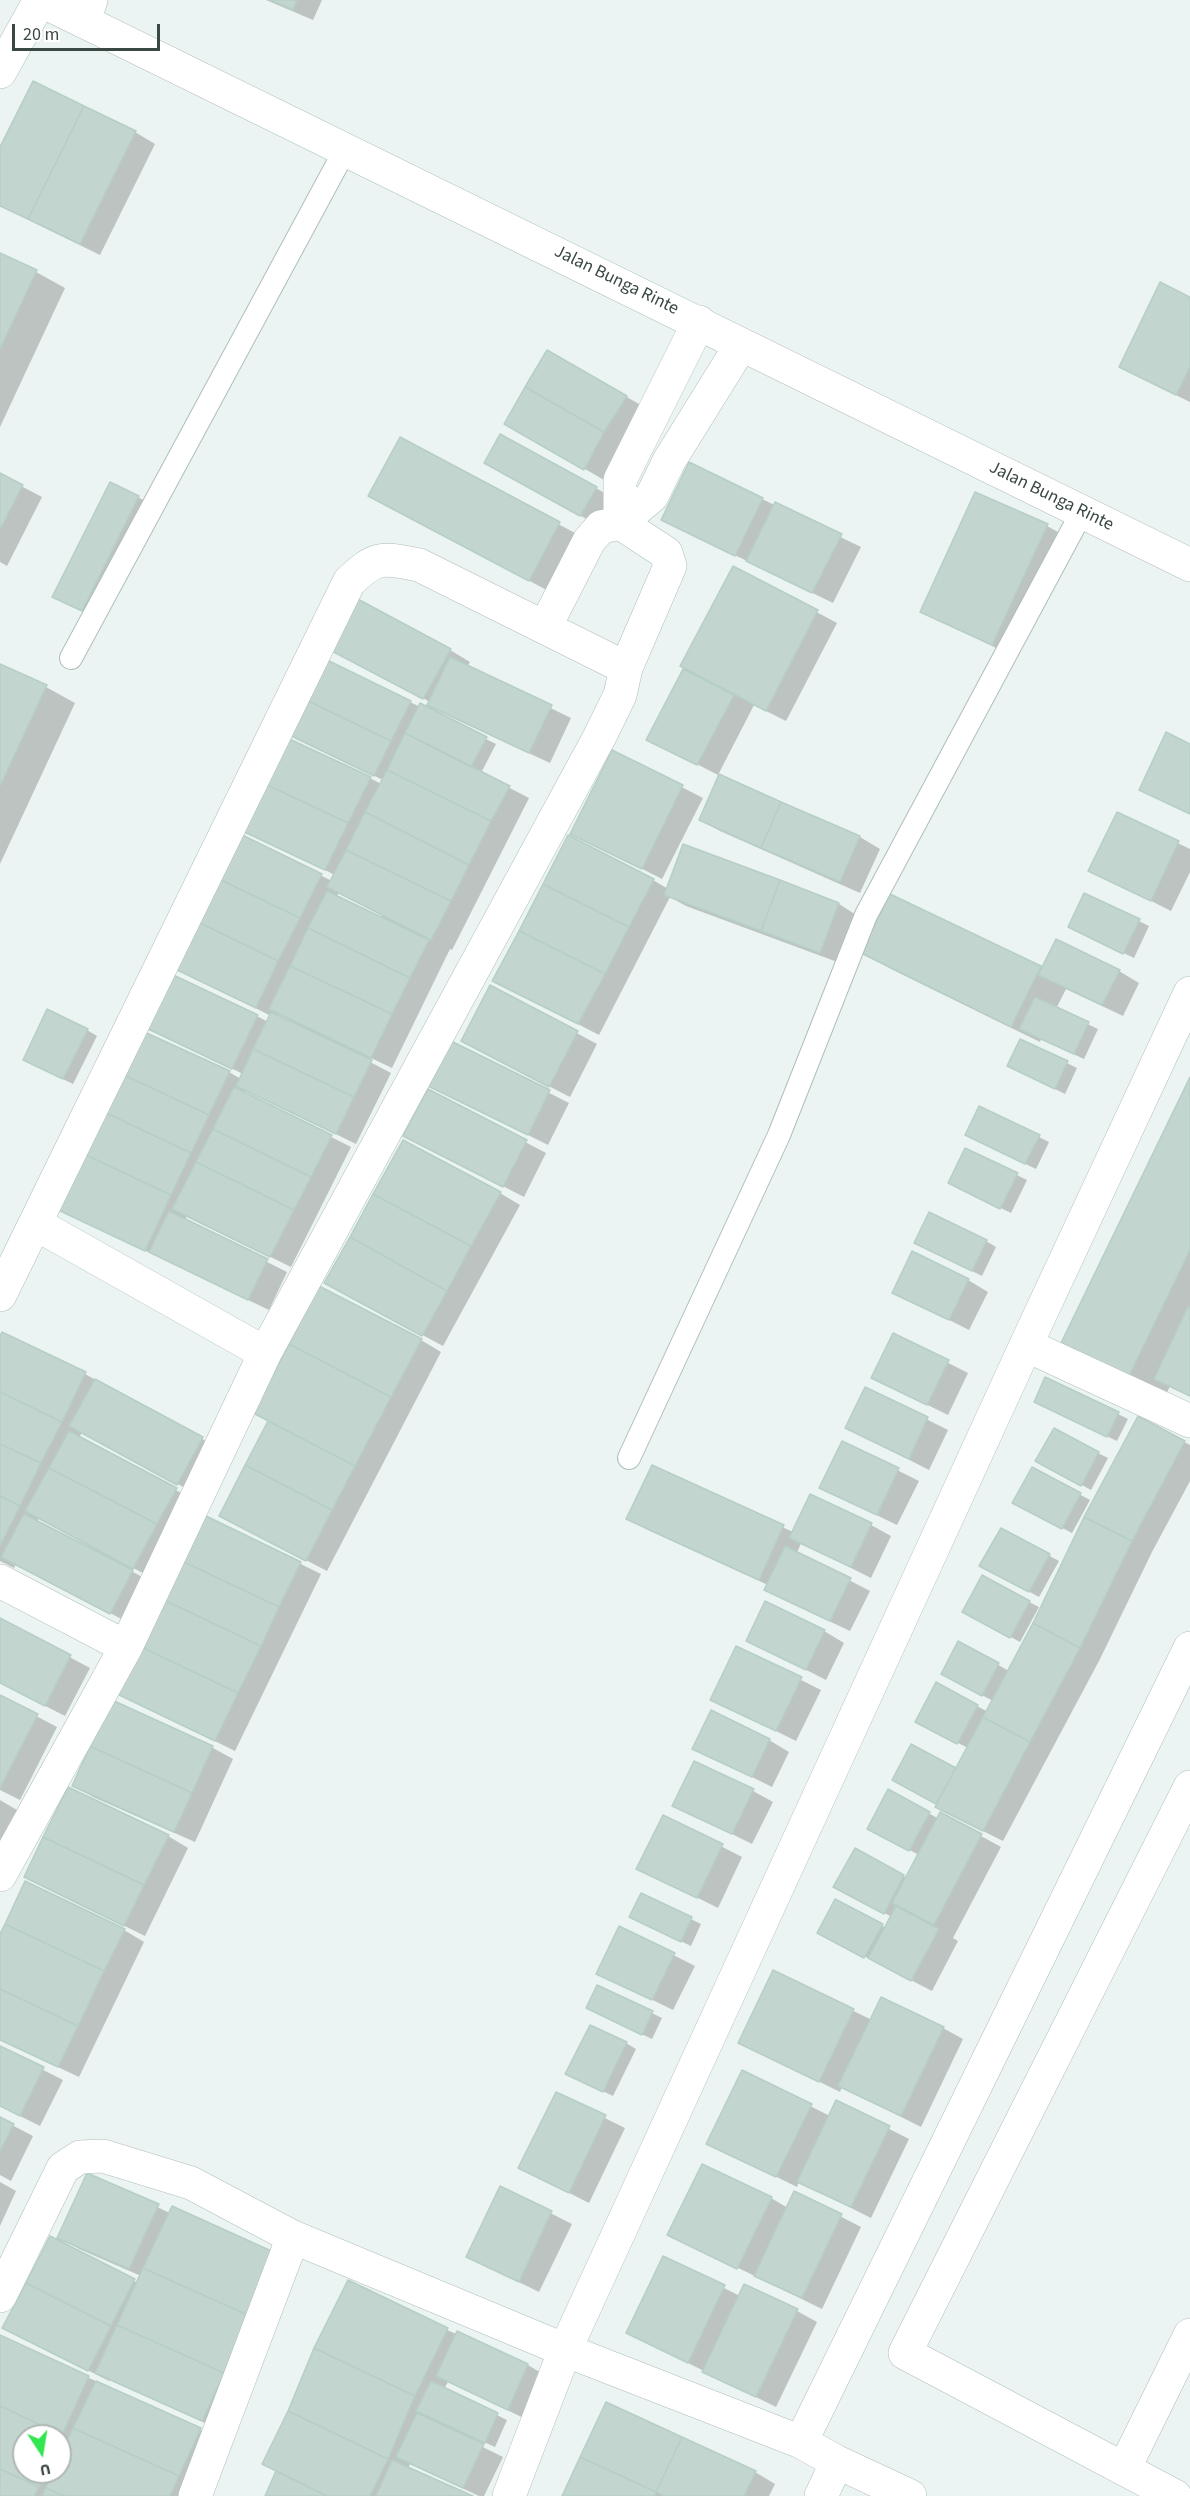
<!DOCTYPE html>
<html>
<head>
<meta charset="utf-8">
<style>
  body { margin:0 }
  #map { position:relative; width:1190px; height:2496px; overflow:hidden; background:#ebf4f2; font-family:"Source Sans 3",sans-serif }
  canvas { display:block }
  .north { position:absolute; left:12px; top:2424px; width:60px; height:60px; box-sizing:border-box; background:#fff; border:2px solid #b0b6b4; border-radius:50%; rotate:168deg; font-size:16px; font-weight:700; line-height:24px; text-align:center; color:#3a4843 }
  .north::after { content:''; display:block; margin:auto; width:21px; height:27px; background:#31e651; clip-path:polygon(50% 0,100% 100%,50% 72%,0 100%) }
  .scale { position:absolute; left:12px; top:24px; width:148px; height:27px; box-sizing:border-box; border:3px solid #3a4843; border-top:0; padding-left:8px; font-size:18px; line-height:21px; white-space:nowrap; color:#3a4843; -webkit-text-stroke:4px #fff; paint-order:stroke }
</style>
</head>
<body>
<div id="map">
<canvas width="1190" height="2496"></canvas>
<div class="north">U</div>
<div class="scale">20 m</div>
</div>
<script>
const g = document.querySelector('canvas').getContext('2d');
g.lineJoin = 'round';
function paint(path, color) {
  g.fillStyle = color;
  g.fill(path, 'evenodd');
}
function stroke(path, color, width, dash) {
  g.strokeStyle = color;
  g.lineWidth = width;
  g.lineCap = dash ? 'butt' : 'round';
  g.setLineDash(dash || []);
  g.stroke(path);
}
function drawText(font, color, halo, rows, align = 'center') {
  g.font = font + ' "Source Sans 3",sans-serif';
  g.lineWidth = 5;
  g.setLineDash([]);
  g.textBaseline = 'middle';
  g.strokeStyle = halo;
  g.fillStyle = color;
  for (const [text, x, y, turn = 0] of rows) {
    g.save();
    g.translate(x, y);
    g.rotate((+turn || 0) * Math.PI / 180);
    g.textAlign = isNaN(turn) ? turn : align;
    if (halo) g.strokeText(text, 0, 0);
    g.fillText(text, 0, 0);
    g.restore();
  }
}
paint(new Path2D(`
  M266,0H322L313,20Z
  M135,132L155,144L100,255L0,206V150Z
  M0,255L36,272L65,288L0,427Z
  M1190,299V402L1141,378Z
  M548,352L646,408L604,480L506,423Z
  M400,439L588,540L558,596L399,512Z
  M505,474L596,488L616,500L601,527Z
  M0,475L42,497L7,566L0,562Z
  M976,494L1047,526L1067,537L1012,656L922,611Z
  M138,497L158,509L102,621L54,596Z
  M762,499L861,547L833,603L663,520Z
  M734,568L837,623L786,721L754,705L718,775L860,837L880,849L860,893L720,831L700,820L720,776L648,739Z
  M450,650L470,662L467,667L571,718L550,763L449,716L429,704L430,702L348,658Z
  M0,666L46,687L75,703L0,864Z
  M410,702L496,744L481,773L529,798L452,950L450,949L392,1068L352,1049L351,1052L391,1073L356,1144L246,1090L244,1093L351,1147L291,1267L187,1216L185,1221L287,1272L269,1310L58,1209L229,1072L241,1079L243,1074L146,1026L257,1016L268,1022L271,1016L175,967L239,835L332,881L335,875L240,828L370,778L381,784L383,780L307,743ZM339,893L382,915L381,918L336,897ZM279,1013L294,1022L293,1024L278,1016Z
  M613,752L703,798L662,879L572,833Z
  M1117,814L1190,849V872L1171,911L1090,870Z
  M653,880L668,889L839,904L858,916L840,963L686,906L670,897L599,1035L514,991Z
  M1085,895L1149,926L1134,958L1079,932Z
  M891,896L1043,969L1119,971L1139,983L1123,1016L1066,989L1056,1009L1098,1029L1084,1059L1041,1039L1040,1042L891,969L863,953Z
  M491,987L597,1044L570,1097L482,1052Z
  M87,1030L97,1036L73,1084L34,1065Z
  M1021,1041L1077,1068L1065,1094L1019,1071Z
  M449,1042L569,1103L548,1145L428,1085Z
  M1190,1080V1396L1170,1386L1166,1395L1099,1363Z
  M428,1091L546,1153L524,1197L425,1146Z
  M1039,1137L1049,1142L1036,1169L976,1140Z
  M965,1150L1027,1180L1011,1213L959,1188Z
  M500,1193L520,1205L443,1346L346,1294Z
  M986,1241L996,1247L982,1276L926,1248Z
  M968,1280L988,1292L969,1330L894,1292Z
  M893,1335L968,1373L948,1415L893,1388Z
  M0,1339L85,1374L222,1450L198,1495L82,1432L79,1438L196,1501L154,1579L39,1518L37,1522L152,1582L131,1624L16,1564L14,1568L0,1561Z
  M421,1340L441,1352L327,1571L221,1516L270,1421Z
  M866,1389L948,1430L929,1470L847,1428Z
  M1045,1407L1118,1414L1128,1419L1117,1441Z
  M1139,1418L1190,1445V1481L1152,1552L1100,1659L1003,1841L957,1818L938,1804L894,1780L956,1770L968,1748L926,1727L937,1684L988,1712L993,1701L952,1679L959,1643L1009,1671Z
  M843,1443L919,1481L897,1525L821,1488Z
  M1098,1453L1108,1458L1091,1490L1037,1460Z
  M653,1467L793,1532L871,1525L891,1536L871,1578L801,1543L797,1553L870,1591L850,1631L786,1601L766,1589L768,1585L648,1530L628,1519Z
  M1032,1469L1090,1500L1072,1533L1024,1508Z
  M203,1516L321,1574L235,1751L117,1693Z
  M1001,1530L1059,1561L1039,1597L991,1571Z
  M1029,1602L1039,1607L1020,1642L974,1617Z
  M0,1620L90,1668L65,1716L0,1683Z
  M824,1631L844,1643L826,1680L748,1640Z
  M737,1648L821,1690L796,1741L712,1699Z
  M0,1697L57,1727L20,1800L0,1790Z
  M112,1702L213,1748L233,1759L195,1842L93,1797L74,1785Z
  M769,1740L789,1752L772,1787L694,1748Z
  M753,1791L773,1802L752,1844L674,1805Z
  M889,1791L939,1819L941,1814L1001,1847L953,1938L958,1941L932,1991L829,1938L836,1901L886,1928L892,1917L845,1892L855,1850L907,1878L919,1855L879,1834Z
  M0,1800L22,1813L0,1855Z
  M664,1817L742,1857L718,1908L638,1868Z
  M168,1836L188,1848L145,1936L26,1877Z
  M641,1895L701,1924L691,1946L641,1922Z
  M620,1928L695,1966L673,2010L598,1973Z
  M124,1930L144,1942L79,2077L0,2040V1938Z
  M773,1972L872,2020L943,2028L963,2039L921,2127L842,2087L840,2092L739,2042Z
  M598,1987L662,2018L652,2039L598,2013Z
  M626,2043L636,2049L613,2096L577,2079Z
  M0,2048L63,2080L40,2126L0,2106Z
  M742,2072L830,2116L836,2102L909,2139L871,2218L799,2182L797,2187L708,2143Z
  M556,2094L625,2128L589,2203L520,2168Z
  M0,2119L33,2136L11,2181L0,2175Z
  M88,2175L170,2213L277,2255L223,2431L110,2380L109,2381L4,2328L51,2238L138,2283L141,2276L79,2249L59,2237Z
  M0,2182L16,2191L0,2226Z
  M501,2188L572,2224L539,2292L468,2257Z
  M795,2193L861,2227L822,2309L669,2234L771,2198L788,2208Z
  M664,2258L740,2296L797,2311L817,2322L776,2407L628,2333Z
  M447,2330L528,2365L548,2377L528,2420L448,2382L444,2389L507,2420L495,2447L431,2418L430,2421L503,2457L484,2496H479L410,2464L408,2469L470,2496H266L278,2472Z
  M0,2337L200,2429L220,2441L194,2496H0ZM24,2436H60V2472H24Z
  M755,2472L775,2484L769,2496H564Z`), '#0003');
const building = new Path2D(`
  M270,0H297L293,10Z
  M33,81L84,106L28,219L0,206V147Z
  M84,106L136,131L80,244L28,219Z
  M0,253L37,270L0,349Z
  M1160,282L1190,297V367L1176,395L1119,367Z
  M547,350L627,396L604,432L525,387Z
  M525,387L604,432L584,470L504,424Z
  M500,434L597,487L580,516L484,463Z
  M400,437L560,522L529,581L368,496Z
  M689,462L763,498L735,556L661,520Z
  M0,473L23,485L0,529Z
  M110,482L139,496L82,611L52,597Z
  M975,492L1048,524L992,645L920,612Z
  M775,502L842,534L812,593L746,561Z
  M733,566L818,610L766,711L680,666Z
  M354,597L451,649L423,699L326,648Z
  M450,657L552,705L529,753L427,705Z
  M323,658L411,701L391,741L302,698Z
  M0,664L47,685L0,786Z
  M683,669L734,695L697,765L646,740Z
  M302,698L391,741L374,776L285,733Z
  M420,703L487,737L471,767L405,733Z
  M1166,732L1190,744V814L1139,790Z
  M405,733L510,786L491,821L387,770Z
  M283,736L371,777L348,823L261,782Z
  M612,750L683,785L642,869L570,834Z
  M387,770L491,821L469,865L365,812Z
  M719,774L781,802L761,848L699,820Z
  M261,782L348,823L325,870L238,829Z
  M781,802L860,836L840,882L761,848Z
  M365,812L469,865L451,901L346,850Z
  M1117,812L1179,841L1151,901L1088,871Z
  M238,833L322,874L300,918L217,878Z
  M568,835L654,879L629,927L543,884Z
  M683,844L780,880L761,931L664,895Z
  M346,850L451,901L431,940L327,887Z
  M217,878L300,918L278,961L196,921Z
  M780,880L839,903L820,953L761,931Z
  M543,884L629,927L605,974L519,931Z
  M327,891L429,940L410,978L308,928Z
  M1084,893L1140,919L1123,954L1068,927Z
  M890,894L1041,966L1011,1027L861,953Z
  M196,921L278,961L256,1008L173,968Z
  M308,928L410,978L392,1014L290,966Z
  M519,931L605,974L578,1024L492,981Z
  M1056,939L1120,970L1102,1005L1038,975Z
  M290,966L392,1014L371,1058L269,1009Z
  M169,973L258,1015L232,1069L144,1027Z
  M490,985L578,1031L549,1087L461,1041Z
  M1035,997L1089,1022L1074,1054L1019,1029Z
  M47,1009L88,1029L63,1079L23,1060Z
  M271,1012L372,1060L354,1097L253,1049Z
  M140,1030L230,1071L209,1115L120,1073Z
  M1020,1039L1068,1061L1055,1089L1007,1066Z
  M449,1040L550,1090L528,1135L426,1085Z
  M253,1049L354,1097L336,1134L236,1086Z
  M120,1073L209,1115L191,1153L102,1111Z
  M1190,1077V1250L1129,1376L1061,1343Z
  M234,1087L332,1135L311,1177L213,1129Z
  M428,1089L527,1140L503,1187L403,1136Z
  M979,1106L1040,1135L1025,1164L965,1135Z
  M102,1111L191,1153L171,1195L82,1153Z
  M213,1129L311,1177L294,1210L196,1162Z
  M403,1140L501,1192L471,1246L373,1194Z
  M965,1148L1018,1173L1000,1209L948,1183Z
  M82,1153L171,1195L145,1251L56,1209Z
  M196,1162L294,1210L270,1257L172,1209Z
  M373,1194L471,1246L447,1291L350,1237Z
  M169,1211L268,1259L248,1300L149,1252Z
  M929,1212L987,1240L972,1271L914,1243Z
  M350,1237L447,1291L422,1336L324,1283Z
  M912,1251L969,1279L949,1320L892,1293Z
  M319,1286L422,1339L391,1397L289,1344Z
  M1188,1307L1190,1308V1396L1154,1379Z
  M2,1332L86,1372L62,1422L0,1392V1336Z
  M893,1333L949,1360L927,1405L871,1378Z
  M289,1344L391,1397L355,1466L253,1413Z
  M1045,1377L1119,1412L1107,1437L1034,1402Z
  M95,1379L203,1437L177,1485L69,1426Z
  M865,1387L928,1417L909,1459L845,1428Z
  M0,1392L62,1422L41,1463L0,1444Z
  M1138,1416L1185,1441L1132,1541L1084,1517Z
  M268,1421L355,1466L332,1510L245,1465Z
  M1054,1428L1099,1452L1081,1486L1035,1461Z
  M69,1431L177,1488L157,1524L49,1468Z
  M842,1441L899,1468L877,1515L819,1488Z
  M0,1444L41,1463L20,1506L0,1496Z
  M245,1465L332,1510L306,1561L219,1516Z
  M652,1465L784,1525L759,1580L626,1519Z
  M1032,1467L1081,1493L1062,1529L1012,1503Z
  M49,1468L157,1524L133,1569L25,1511Z
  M810,1494L872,1523L851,1567L789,1538Z
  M0,1496L20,1506L0,1546Z
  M24,1514L133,1570L110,1614L1,1557Z
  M202,1514L301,1562L279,1607L180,1560Z
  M1084,1517L1132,1541L1080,1648L1033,1623Z
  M1001,1528L1050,1554L1029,1592L979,1566Z
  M785,1546L851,1578L830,1621L764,1590Z
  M180,1560L279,1607L261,1646L162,1599Z
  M982,1575L1030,1601L1010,1638L962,1612Z
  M162,1599L261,1646L238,1693L139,1646Z
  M765,1601L825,1630L806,1670L746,1641Z
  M0,1618L71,1655L45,1706L0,1683Z
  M1033,1623L1080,1648L1030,1742L983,1717Z
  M958,1641L999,1663L982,1696L941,1674Z
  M139,1646L238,1693L215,1741L115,1693Z
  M736,1646L802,1677L776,1731L710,1700Z
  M936,1682L978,1705L957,1744L915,1722Z
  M0,1695L38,1714L0,1788Z
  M112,1700L213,1746L192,1793L90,1746Z
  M711,1710L770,1739L752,1777L692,1749Z
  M983,1717L1030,1742L983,1831L935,1807Z
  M911,1744L956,1768L936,1804L892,1780Z
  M90,1746L192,1793L174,1832L72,1786Z
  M694,1761L754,1789L732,1834L672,1806Z
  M68,1787L169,1835L144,1885L43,1837Z
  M888,1789L930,1812L909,1851L867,1829Z
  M940,1812L982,1834L934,1925L892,1903Z
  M663,1815L723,1844L697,1898L636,1869Z
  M43,1837L144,1885L124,1926L24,1877Z
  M855,1848L904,1875L884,1914L833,1887Z
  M25,1881L125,1929L104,1971L5,1924Z
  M641,1893L692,1917L681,1942L629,1917Z
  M835,1899L883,1924L864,1958L817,1933Z
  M896,1906L939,1929L911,1981L868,1958Z
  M5,1924L104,1971L78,2026L0,1989V1934Z
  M619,1926L675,1953L652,2000L596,1974Z
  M773,1970L854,2009L819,2082L738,2043Z
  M597,1985L653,2011L642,2035L586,2008Z
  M0,1989L78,2026L58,2067L0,2040Z
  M881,1997L944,2027L901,2116L838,2086Z
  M590,2025L627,2042L603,2092L565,2074Z
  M0,2046L44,2067L20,2116L0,2106Z
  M742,2070L812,2104L776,2177L706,2144Z
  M556,2092L606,2115L569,2193L518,2168Z
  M836,2100L890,2126L851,2207L797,2182Z
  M0,2117L14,2124L0,2151Z
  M702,2164L772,2197L737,2269L667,2235Z
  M87,2173L159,2204L129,2269L57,2238Z
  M500,2186L552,2211L519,2282L466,2257Z
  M794,2191L842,2214L802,2298L754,2276Z
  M172,2206L278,2254L250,2316L143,2268Z
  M50,2236L135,2279L111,2326L26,2283Z
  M663,2256L725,2285L688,2363L626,2333Z
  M143,2268L250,2316L224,2373L117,2325Z
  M348,2280L448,2328L415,2396L314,2348Z
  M26,2283L111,2326L88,2371L2,2328Z
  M744,2284L798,2309L756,2397L702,2372Z
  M117,2325L224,2373L202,2421L95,2373Z
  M457,2331L528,2364L508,2410L436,2376Z
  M0,2335L89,2376L62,2435L0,2406Z
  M314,2348L415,2396L388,2459L288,2411Z
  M96,2381L201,2428L179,2476L73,2428Z
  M431,2381L498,2413L485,2443L416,2411Z
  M606,2402L682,2437L656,2492L580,2457Z
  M0,2406L62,2435L60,2439V2436H24V2472H45L39,2487L0,2469Z
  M288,2411L388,2459L370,2496H327L262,2464Z
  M417,2413L484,2444L463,2488L396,2457Z
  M73,2428L179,2476L170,2496H65L46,2488L53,2472H60V2457Z
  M682,2437L756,2471L744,2496H664L656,2492Z
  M580,2457L656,2492L654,2496H562Z
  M392,2460L473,2496H376Z
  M0,2469L39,2487L34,2496H0Z
  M276,2471L327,2496H265Z
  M46,2488L65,2496H42Z`);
paint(building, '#c2d5ce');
stroke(building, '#b6cfc6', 1.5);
const service = new Path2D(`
  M71,658L345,150
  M629,1458L779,1135L866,915L1082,512`);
const minor = new Path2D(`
  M84,21L91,0
  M0,72L40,0
  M620,523V480L699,322
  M620,523L666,553L670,566L626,668
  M545,627L589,541L601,527L620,523L652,496L669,461L741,345
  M36,1224L265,1353
  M0,1295L349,582C377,555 382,558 419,565L626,668L620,695L600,736L265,1353L126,1647L0,1875
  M1026,1345L1190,1421
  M0,1581L126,1647
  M0,2296L63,2168L80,2157L103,2156L191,2183L293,2237L565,2350L801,2442L837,2462L910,2496
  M801,2442L1190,1648
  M1124,2469L1190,2335
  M195,2496L293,2237
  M509,2496L565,2350L1026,1345L1190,993
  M821,2496L837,2462
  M1175,2496L905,2353L1190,1787`);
const tertiary = new Path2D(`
  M40,0L1190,565`);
stroke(service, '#afbfba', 24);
stroke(minor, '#afbfba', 34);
stroke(tertiary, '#afbfba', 34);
stroke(service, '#fff', 22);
stroke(minor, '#fff', 33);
stroke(tertiary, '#fff', 33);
drawText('18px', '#3a4843', '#fff', [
  ["Jalan Bunga Rinte",616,281,26],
  ["Jalan Bunga Rinte",1051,497,26]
]);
</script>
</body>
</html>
